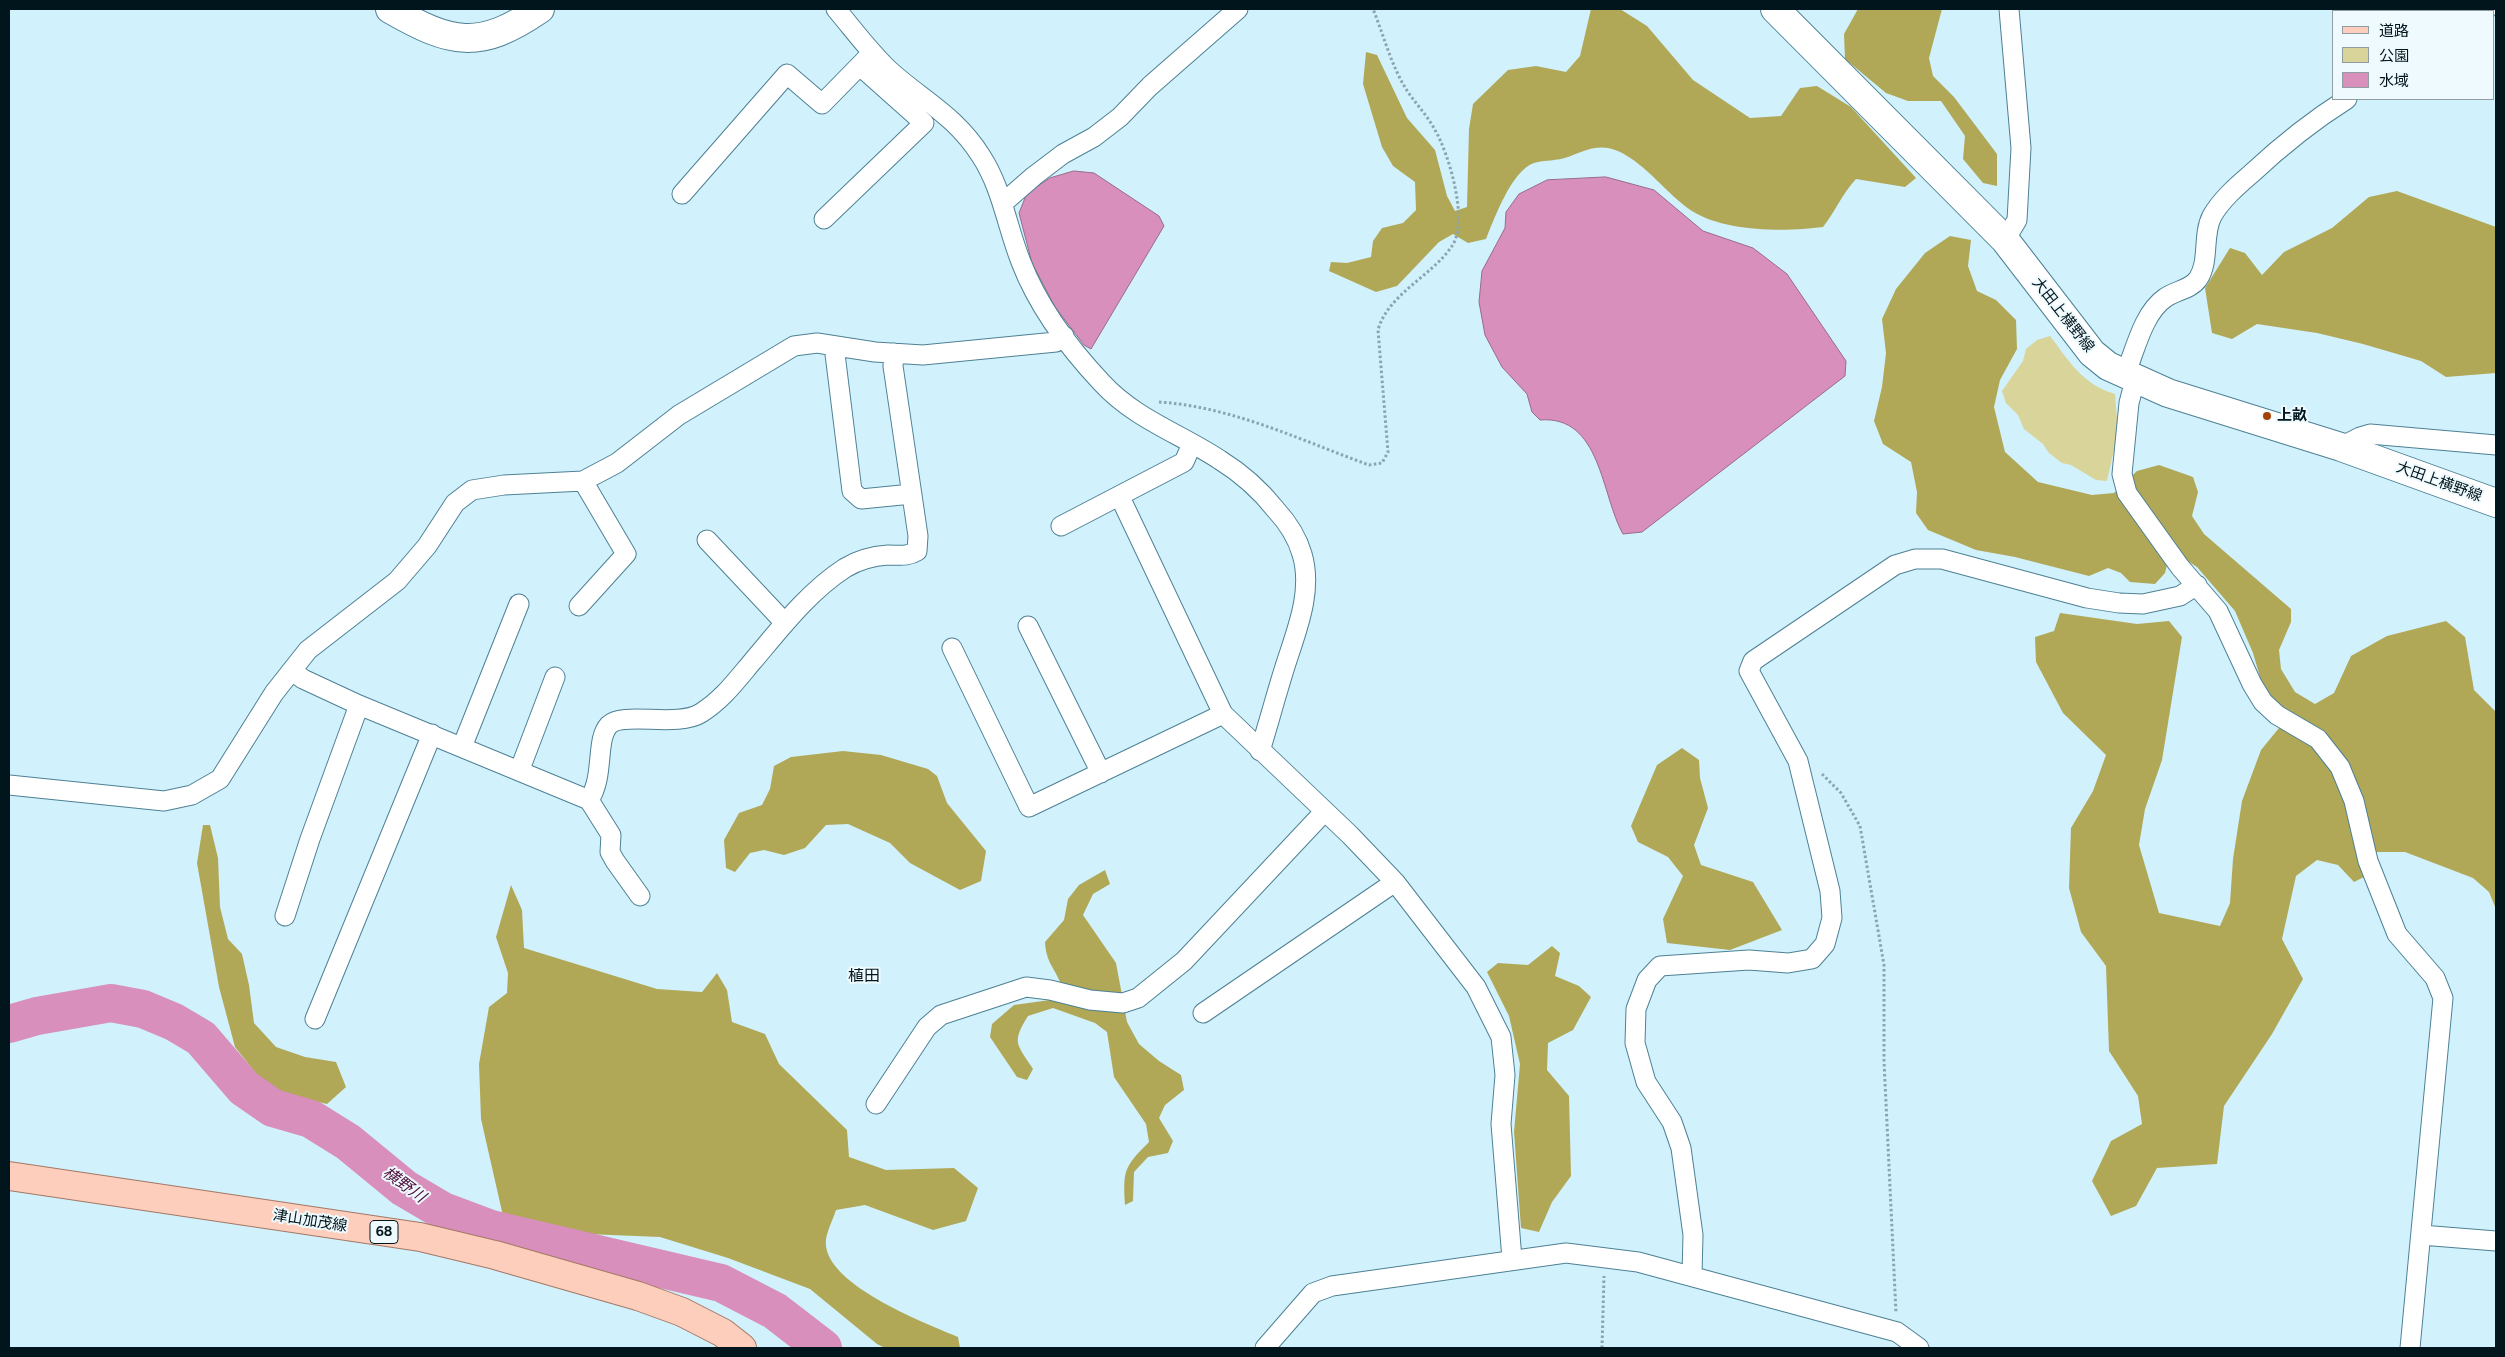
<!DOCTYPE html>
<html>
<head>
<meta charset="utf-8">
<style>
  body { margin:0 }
  #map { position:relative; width:2505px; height:1357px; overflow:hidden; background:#d1f1fd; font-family:Figtree,"Noto Sans JP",sans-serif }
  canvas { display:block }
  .frame { position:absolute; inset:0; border:10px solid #01151c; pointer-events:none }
  .legend { position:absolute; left:2332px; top:10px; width:162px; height:90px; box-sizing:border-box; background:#effafe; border:1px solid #909ea4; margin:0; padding:6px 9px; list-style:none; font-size:15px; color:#01151c }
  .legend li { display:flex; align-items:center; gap:10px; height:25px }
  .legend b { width:25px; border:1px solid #909ea4 }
</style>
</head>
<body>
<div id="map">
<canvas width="2505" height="1357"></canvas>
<div class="frame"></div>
<ul class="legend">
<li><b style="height:6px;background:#fdcebb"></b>道路</li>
<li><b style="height:14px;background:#d9d499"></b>公園</li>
<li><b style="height:14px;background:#d88fbb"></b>水域</li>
</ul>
</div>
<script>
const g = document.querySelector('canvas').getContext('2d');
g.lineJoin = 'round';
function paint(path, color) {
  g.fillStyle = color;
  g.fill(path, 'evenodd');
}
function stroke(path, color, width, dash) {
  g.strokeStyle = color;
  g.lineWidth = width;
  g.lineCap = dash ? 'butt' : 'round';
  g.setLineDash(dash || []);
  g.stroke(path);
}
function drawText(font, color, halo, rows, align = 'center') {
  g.font = font + ' Figtree,"Noto Sans JP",sans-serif';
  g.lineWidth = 4;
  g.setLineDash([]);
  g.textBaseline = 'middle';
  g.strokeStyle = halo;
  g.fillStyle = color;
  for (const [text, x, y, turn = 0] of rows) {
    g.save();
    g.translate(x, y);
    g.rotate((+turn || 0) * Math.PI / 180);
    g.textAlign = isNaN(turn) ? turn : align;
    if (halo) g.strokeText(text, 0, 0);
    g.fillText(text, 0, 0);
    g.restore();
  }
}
paint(new Path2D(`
  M2050,336C2070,362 2082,384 2115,394L2118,431L2107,481L2096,480L2071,465L2062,463L2049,453L2043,444L2024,429L2018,415L2006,403L2002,391L2023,361L2026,349L2037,340Z`), '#d9d499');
paint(new Path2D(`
  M1591,9H1620L1647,26L1693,80L1750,118L1781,116L1800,88L1817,86L1851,107L1916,178L1905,187L1856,179C1842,194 1835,212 1823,227C1786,232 1725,232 1692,211C1666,194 1648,165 1618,151C1599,143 1586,150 1568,157C1557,161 1545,160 1534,163C1512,170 1494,219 1486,239L1468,243L1453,234L1439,242L1397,286L1376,292L1329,271L1331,262L1347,263L1371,257L1373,241L1382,228L1403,223L1416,210L1415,182L1393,166L1382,147L1363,84L1366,52L1377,55L1407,118L1435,150L1447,196L1455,211L1467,207L1469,129L1473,104L1508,70L1536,66L1566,72L1580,56Z
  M1858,9H1942L1929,58L1933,76L1954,97L1997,154V186L1983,183L1963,159L1965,136L1941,101H1908L1886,93L1845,59L1844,34Z
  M2397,191L2496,227V373L2446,377L2421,361L2363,344L2317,333L2257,324L2232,339L2212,333L2205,288L2230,248L2245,253L2262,275L2284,252L2332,228L2369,197Z
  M1950,236L1971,240L1968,266L1977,291L1996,300L2016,320L2017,349L2000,380L1994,407L2005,452L2038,482L2092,495L2114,493L2137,471L2159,465L2193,477L2198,492L2192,516L2204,534L2291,609V622L2279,650L2281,669L2295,692L2315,704L2334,693L2351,656L2387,636L2446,621L2465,637L2474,690L2496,712V932V909L2489,892L2473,878L2405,852H2377L2363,861L2366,876L2354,882L2338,865L2317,860L2296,876L2282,939L2303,979L2272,1034L2224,1106L2217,1164L2157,1168L2136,1206L2111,1216L2092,1181L2111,1141L2142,1124L2138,1096L2109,1051L2106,966L2081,932L2069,888L2071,828L2093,791L2106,755L2063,713L2036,662L2035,637L2054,631L2060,613L2137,624L2169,621L2182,637L2162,760L2145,809L2139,845L2159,913L2220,926L2230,903L2233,859L2242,801L2261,750L2279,728L2280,707L2262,684L2253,653L2235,611L2197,567L2180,556L2167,565L2165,573L2155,584L2130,582L2121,573L2108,568L2089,576L2015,557L1976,550L1928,530L1916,513L1917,492L1911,462L1883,444L1874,421L1882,387L1886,353L1882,319L1896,289L1925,253Z
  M1682,748L1699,760L1700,778L1708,808L1694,845L1701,865L1753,882L1782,930L1730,950L1667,943L1663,919L1683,876L1668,857L1638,842L1631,826L1657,765Z
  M843,751L881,755L928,769L937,776L947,803L986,851L981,881L960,890L910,863L890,843L848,824L826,825L805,848L784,855L764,850L750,853L735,872L726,868L724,840L739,813L762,805L770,789L774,766L791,757Z
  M203,825H210L218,858L220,907L228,939L242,954L249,985L254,1023L276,1047L305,1057L336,1062L346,1087L327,1104L270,1091L235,1047L219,987L197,863Z
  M1105,870L1110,884L1093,894L1083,915L1116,963L1127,1022L1139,1044L1159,1061L1181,1075L1184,1090L1165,1105L1159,1118L1173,1141L1168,1153L1148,1157L1134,1172L1133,1201L1125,1205C1123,1170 1124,1167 1149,1142L1146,1124L1114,1077L1107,1032L1095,1023L1053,1008L1028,1016C1011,1043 1017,1044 1033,1069L1027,1080L1017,1077L990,1037L992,1024L1014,1005L1050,1000L1061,984C1054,967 1046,962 1045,942L1064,920L1068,899L1079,885Z
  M511,885L522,910L524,948L657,989L702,992L717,973L727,990L732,1022L765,1034L779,1064L847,1130L849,1157L886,1170L954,1168L978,1188L966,1221L933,1230L865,1205L836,1210C833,1219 828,1229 826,1239C820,1283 925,1323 958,1337L960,1348H885L877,1344L810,1289L728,1258L660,1237L587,1234L503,1216L481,1119L479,1064L489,1007L507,993L508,973L496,937Z
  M1552,946L1560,953L1555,976L1579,986L1591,997L1573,1030L1548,1043L1547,1070L1569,1096L1571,1176L1552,1202L1539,1232L1521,1228L1514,1132L1520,1064L1509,1016L1487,972L1498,963L1528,965Z`), '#b0a856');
const water = new Path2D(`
  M1074,171L1094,173L1159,216L1164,226L1091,349L1084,345L1055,307L1032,263L1019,213L1027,193L1050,178Z
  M1606,177L1654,190L1703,231L1753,248L1787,274L1846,361L1845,376L1642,532L1623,534C1601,495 1601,415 1540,420L1532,412L1527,394L1502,367L1485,335L1479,302L1482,271L1505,228L1506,212L1519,194L1547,180Z`);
paint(water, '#d88fbb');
stroke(water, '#986a8b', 1);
stroke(new Path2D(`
  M9,1024L37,1016L111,1003L143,1009L174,1022L201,1038L244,1088L273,1108L311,1119L348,1142L404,1188L443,1211L491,1229L721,1283L775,1311L823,1348`), '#d88fbb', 38);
const minor = new Path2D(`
  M836,9C853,29 869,51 889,70C923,101 955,115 981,156C1002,188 1007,227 1021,262C1038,306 1070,349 1102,383C1135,419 1181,434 1220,460C1241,473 1261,491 1276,510C1288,523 1297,537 1302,554C1314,594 1294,636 1283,673C1275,699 1268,725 1260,751
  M2483,11L2487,9
  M682,194L787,74L822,104L872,53
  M1003,203L1034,176L1063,154L1094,137L1120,117L1150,86L1238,9
  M824,219L924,123L860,66
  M2005,240L2017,220L2021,148L2009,9
  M834,346L852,491L861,499L912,494
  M2125,375C2135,351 2143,313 2165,298C2176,290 2190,290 2198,279C2210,261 2202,235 2212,216C2221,200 2237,186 2251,174C2281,146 2312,121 2347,99
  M2135,380L2129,403L2122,474L2127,493L2180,567L2218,611L2252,684L2263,702L2277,715L2318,739L2340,767L2354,801L2368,861L2397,934L2435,978L2443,998L2410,1348
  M2341,447L2360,437L2370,434L2496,445
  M1120,497L1223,714L1350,835L1395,882L1476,987L1501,1037L1505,1075L1501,1124L1512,1259
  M1061,526L1184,462L1192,444
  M707,540L785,623
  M579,606L626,554L583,481
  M1028,626L1101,773
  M952,648L1029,807L1223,714
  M292,671L303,679L359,705L589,800L611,835L610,852L615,861L640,896
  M462,747L519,604
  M520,769L555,677
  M9,785L164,801L192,795L220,779L274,693L308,650L397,581L427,546L455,503L472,490L504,485L583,481L617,463L679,415L794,346L817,343L875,352L923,355L1056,342L1064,336
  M589,800C605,776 595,740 609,725C623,711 677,728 701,713C722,700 736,681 752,662C780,629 808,592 845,568C858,560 873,556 888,555C900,555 907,557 917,551L918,536L893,366L894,353
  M285,916L310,839L359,705
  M1203,1013L1395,882
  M315,1019L432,734
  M876,1104L927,1027L941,1015L1026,987L1050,990L1090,1000L1123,1003L1138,998L1184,961L1324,812
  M2421,1235L2496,1241
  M1692,1275L1693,1235L1681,1148L1672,1122L1646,1082L1635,1043L1636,1009L1647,980L1660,966L1749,960L1788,963L1812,959L1825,944L1832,918L1830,891L1798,761L1749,671L1753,661L1895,565L1915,559H1942L2087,598L2119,603L2143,604L2180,596L2197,585
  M1265,1348L1313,1293L1332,1286L1566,1253L1638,1262L1897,1332L1919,1348`);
const secondary = new Path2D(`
  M390,9C451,44 479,51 540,9
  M1775,9L2005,240L2092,353L2108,366L2168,393L2341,447L2496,503`);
const primary = new Path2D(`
  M9,1176L420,1237L495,1255L638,1296L682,1312L723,1333L742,1348`);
stroke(minor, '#4d8194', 21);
stroke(secondary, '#4d8194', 30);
stroke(primary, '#a47866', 30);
stroke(new Path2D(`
  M1159,402C1233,407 1300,440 1369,465L1382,463L1388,452L1378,330C1388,294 1432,276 1452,246C1469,221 1449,154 1435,130C1427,115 1415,103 1406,89C1391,65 1384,36 1373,9
  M1822,774L1841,793L1860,826L1884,965V1061L1896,1313
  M1602,1348L1604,1276`), '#89a5af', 3, [2.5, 2.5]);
stroke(minor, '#fff', 19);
stroke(secondary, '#fff', 28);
stroke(primary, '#fdcebb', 28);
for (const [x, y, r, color] of [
  [2267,416,5,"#a44107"]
]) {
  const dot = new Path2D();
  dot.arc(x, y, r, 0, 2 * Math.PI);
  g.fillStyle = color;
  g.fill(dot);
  stroke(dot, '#effafe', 2);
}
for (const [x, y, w] of [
  [384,1232,28]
]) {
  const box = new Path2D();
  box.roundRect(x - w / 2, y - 11.5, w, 23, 4);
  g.fillStyle = '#effafe';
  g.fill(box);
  stroke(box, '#01151c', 1);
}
drawText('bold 14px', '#01151c', null, [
  ["68",384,1232]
]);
drawText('15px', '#01151c', '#effafe', [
  ["大田上横野線",2063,315,52],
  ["大田上横野線",2439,482,20],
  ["津山加茂線",310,1221,9]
]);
drawText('bold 15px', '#01151c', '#effafe', [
  ["上畝",2277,416]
], 'left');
drawText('16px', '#01151c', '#effafe', [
  ["植田",864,976]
]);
drawText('italic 16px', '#4d0d39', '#effafe', [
  ["横野川",404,1185,36]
]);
</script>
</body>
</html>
